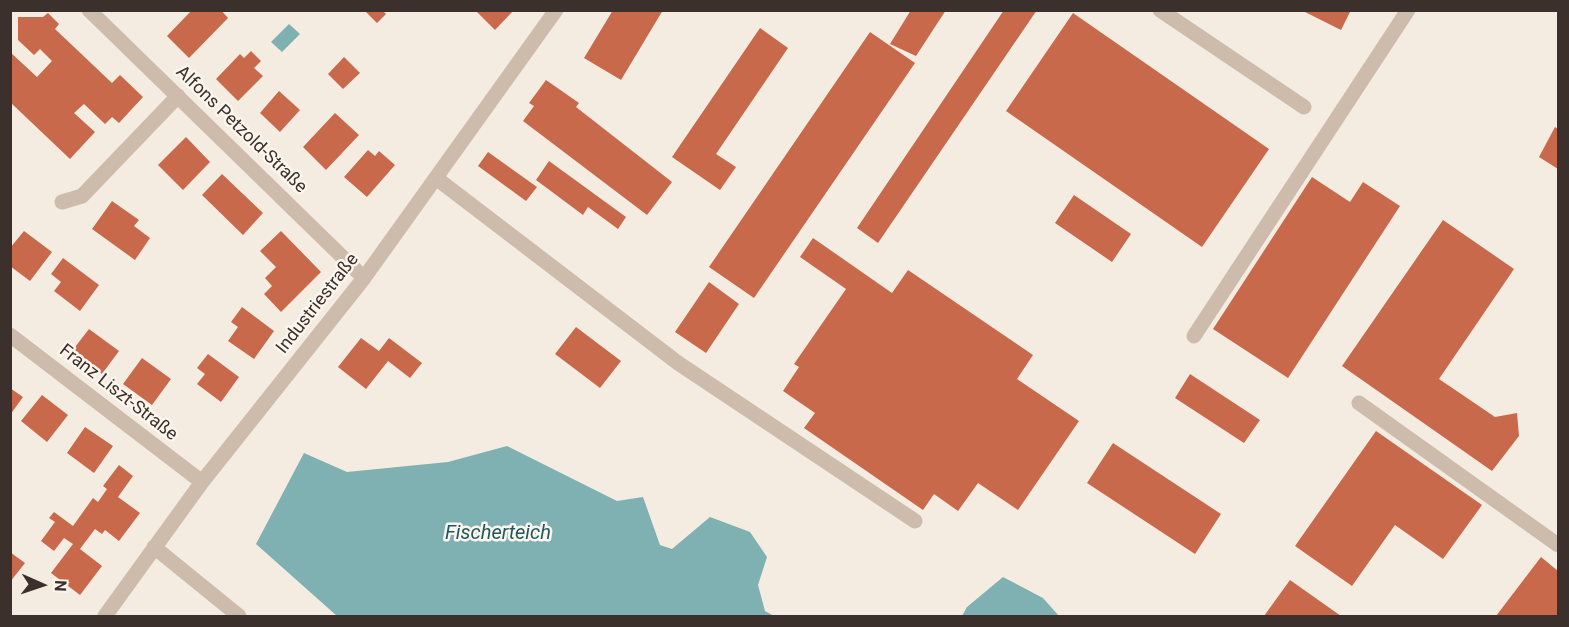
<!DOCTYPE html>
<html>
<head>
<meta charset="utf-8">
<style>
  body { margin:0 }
  #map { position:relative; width:1569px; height:627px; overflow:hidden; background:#f4ebe1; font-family:Roboto,sans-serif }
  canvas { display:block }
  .frame { position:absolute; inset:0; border:12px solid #3b302b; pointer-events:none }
  .north { position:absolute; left:12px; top:555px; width:60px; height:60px; -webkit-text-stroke:4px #fbf5ee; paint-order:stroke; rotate:93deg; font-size:16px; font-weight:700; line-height:24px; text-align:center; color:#3b302b }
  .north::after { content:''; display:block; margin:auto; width:21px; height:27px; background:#3b302b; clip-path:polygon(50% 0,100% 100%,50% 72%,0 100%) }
</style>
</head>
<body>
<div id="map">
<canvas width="1569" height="627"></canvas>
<div class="frame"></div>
<div class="north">N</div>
</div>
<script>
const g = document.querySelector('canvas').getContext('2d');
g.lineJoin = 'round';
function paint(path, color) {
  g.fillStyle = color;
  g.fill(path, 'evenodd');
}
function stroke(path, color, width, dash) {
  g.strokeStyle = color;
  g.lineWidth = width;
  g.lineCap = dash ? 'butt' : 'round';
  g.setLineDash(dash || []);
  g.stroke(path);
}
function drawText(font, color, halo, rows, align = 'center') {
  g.font = font + ' Roboto,sans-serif';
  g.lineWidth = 5;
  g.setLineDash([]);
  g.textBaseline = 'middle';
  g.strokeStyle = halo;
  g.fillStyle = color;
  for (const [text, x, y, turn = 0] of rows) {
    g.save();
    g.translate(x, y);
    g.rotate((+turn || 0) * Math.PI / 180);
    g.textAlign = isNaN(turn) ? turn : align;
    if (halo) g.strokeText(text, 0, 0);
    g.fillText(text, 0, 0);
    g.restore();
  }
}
paint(new Path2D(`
  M289,24L300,34L282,52L271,42Z
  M507,446L617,501L643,497L660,545L672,549L710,517L750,532L767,557L758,585L765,611L774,616H337L256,544L304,453L347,472L448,462Z
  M1003,577L1043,598L1059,616H962L967,607Z`), '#7fb0b2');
paint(new Path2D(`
  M192,10H221L228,18L189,58L167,36Z
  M364,10H382L386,14L377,23Z
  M475,10H514L495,30Z
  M613,10H663L621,80L584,58Z
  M911,10H946L916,56L890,44Z
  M1004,10H1037L878,243L857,228Z
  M1301,10H1351L1341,30Z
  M48,13L59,24L55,29L112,83L120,75L143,97L119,123L112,117L105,124L84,104L74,113L95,132L70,159L10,102V52L37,77L52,61L40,49L34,55L18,40V17H43Z
  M1073,13L1269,149L1202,247L1006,111Z
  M760,28L788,48L716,154L736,167L720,190L672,157Z
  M870,32L915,63L754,298L709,267Z
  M251,51L261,61L254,68L263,76L238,101L216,79L240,54L244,58Z
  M344,57L360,73L343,89L328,74Z
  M546,80L579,103L576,107L672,182L647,215L523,121L534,106L529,103Z
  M279,91L300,110L280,132L260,113Z
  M335,113L359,135L326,170L303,147Z
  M1555,127L1558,129V169L1539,157Z
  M186,137L210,162L183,190L158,165Z
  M368,150L375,156L379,151L395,165L367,197L344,177Z
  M488,152L537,187L526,201L478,166Z
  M549,161L626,217L618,229L588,207L583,215L536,180Z
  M222,174L263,213L243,235L202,195Z
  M1312,177L1350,202L1363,182L1400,206L1288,378L1213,329Z
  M1074,195L1131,234L1112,262L1055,223Z
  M112,201L139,220L134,226L150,238L135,260L92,229Z
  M1443,220L1514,269L1439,379L1495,417L1517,413L1519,436L1492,471L1342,366Z
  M24,231L52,252L30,281L10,266V248Z
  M281,231L321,272L281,312L264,294L272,286L265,278L276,267L260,251Z
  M813,238L892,293L908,270L1033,355L1017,379L1079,421L1018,510L978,483L958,511L934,494L923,510L804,428L815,413L783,391L799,367L794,364L846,289L800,257Z
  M63,258L99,285L80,311L54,291L61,282L51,274Z
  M709,282L739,304L706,353L675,332Z
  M242,307L274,331L254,359L228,341L238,327L231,322Z
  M576,327L621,361L600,388L555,354Z
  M89,329L119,351L102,374L72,351Z
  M361,338L379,351L389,338L422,363L410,378L388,361L366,389L338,367Z
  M208,354L239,377L221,402L197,384L205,374L197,368Z
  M142,358L171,379L152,405L123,384Z
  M1190,374L1260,420L1244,443L1175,398Z
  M10,388L23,397L10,415Z
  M42,395L68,415L47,442L21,421Z
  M85,427L113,446L94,473L67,453Z
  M1376,431L1482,505L1443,559L1395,525L1352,586L1295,546Z
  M1113,443L1221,514L1195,554L1087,483Z
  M119,465L133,476L118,497L140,513L119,541L105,530L102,534L95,529L80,549L102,566L80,595L51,573L73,544L64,538L54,551L41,541L55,522L49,518L54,512L73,526L93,498L98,502L107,489L103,486Z
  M10,552L25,563L10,582Z
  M1541,557L1558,571V616H1496Z
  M1290,580L1341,616H1264Z`), '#c8694b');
stroke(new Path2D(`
  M89,10L364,278
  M1160,10L1304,107
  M436,178L678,363L915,521
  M62,202L82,196L178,96
  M10,335L202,482
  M1194,336L1408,10
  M1359,403L1558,545
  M154,547L239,616
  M105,616L202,482L364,278L556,10`), '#cdbbac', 15);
drawText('18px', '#3b302b', '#fbf5ee', [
  ["Alfons Petzold-Straße",241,130,44],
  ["Industriestraße",318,304,-52],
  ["Franz Liszt-Straße",118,393,38]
]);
drawText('italic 20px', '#1f5a5e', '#fbf5ee', [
  ["Fischerteich",498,534]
]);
</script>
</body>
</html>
